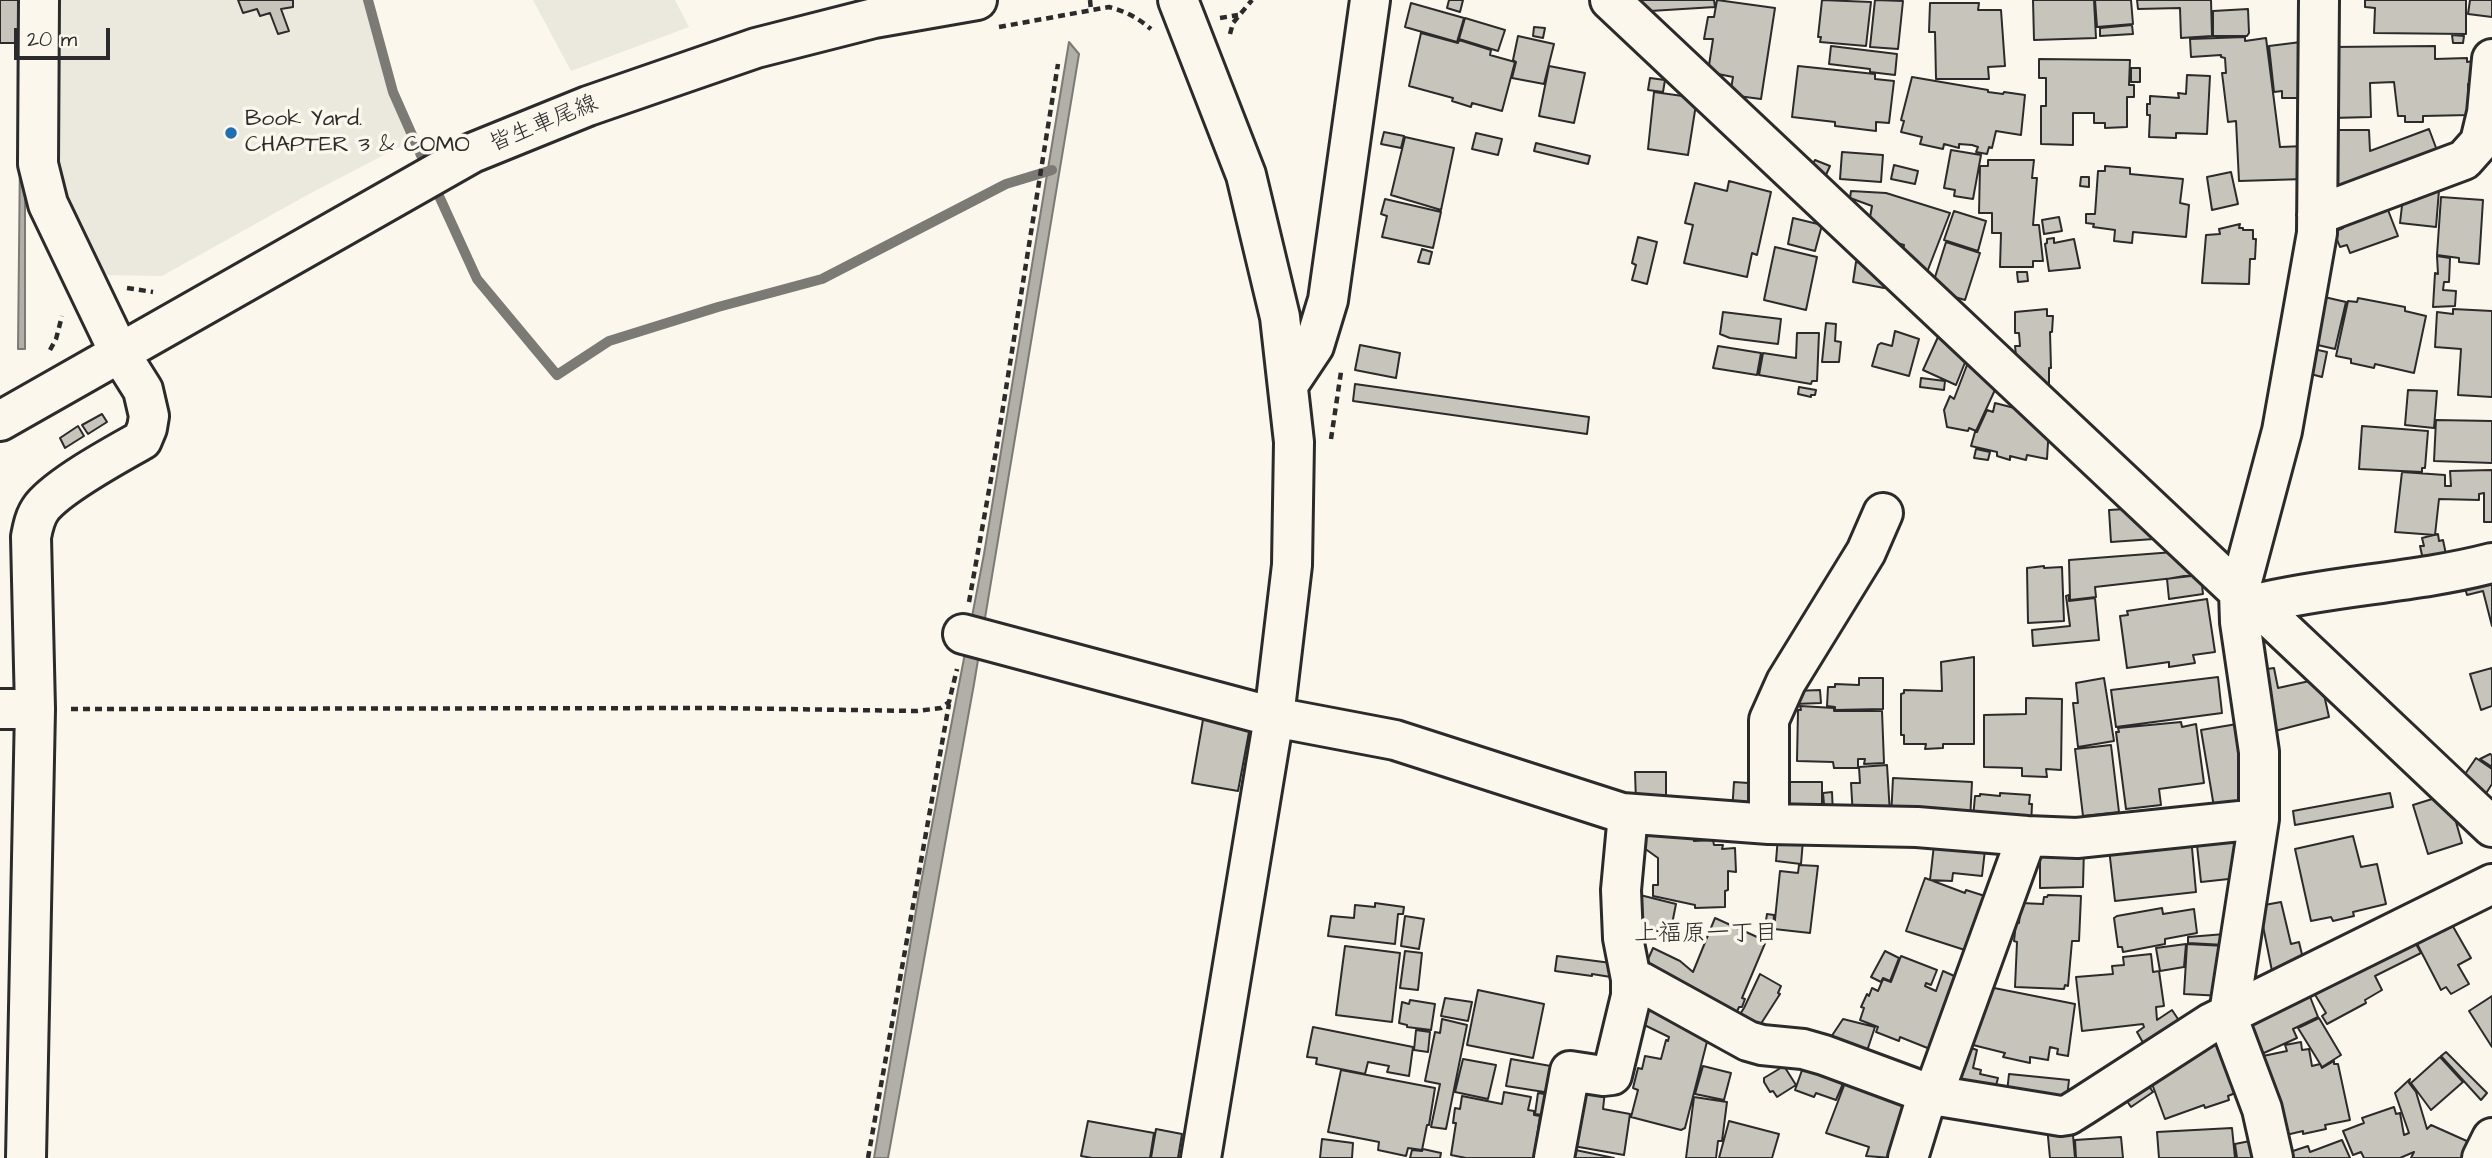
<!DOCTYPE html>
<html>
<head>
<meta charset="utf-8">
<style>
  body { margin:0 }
  #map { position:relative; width:2492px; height:1158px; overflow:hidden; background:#fbf7ec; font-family:"Architects Daughter",sans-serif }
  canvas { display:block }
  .scale { position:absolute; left:14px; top:28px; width:96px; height:32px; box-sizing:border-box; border:4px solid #2b2b2b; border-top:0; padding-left:9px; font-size:21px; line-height:24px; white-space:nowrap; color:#2b2b2b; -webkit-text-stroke:5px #fbf7ec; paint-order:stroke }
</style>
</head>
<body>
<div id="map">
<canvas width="2492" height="1158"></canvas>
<div class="scale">20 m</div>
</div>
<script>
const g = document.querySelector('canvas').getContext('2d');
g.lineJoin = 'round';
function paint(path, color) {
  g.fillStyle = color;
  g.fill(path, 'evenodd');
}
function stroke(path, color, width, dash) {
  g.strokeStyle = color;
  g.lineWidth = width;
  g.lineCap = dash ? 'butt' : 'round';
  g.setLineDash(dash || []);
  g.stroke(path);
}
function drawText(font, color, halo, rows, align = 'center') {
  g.font = font + ' "Architects Daughter","Klee One",sans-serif';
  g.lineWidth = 7;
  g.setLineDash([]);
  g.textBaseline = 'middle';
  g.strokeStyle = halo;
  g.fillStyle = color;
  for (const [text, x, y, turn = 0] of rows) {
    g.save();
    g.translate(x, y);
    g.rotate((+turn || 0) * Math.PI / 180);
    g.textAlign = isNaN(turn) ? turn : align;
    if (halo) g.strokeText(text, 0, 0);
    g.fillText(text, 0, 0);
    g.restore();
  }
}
paint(new Path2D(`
  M56,0H365L390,94L411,141L309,194L162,276L96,275L85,257L62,185L58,164L55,125Z
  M533,0H675L689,27L571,71Z`), '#ebe8de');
const water = new Path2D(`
  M1069,42L1079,54L974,684L888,1158H874L919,893L984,554Z
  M25,132V349H18L20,154Z`);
paint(water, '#b1afa7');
stroke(water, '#7b7a75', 2);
stroke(new Path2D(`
  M368,0L393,92L428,171
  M434,185L477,279L557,375L609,341L718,307L822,279L1006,184L1052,170`), '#7b7a75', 10);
const building = new Path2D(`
  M0,0H19L18,43H0Z
  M238,0H293V7L281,9L289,31L278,34L270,13L260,16L257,9L243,13Z
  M1449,0H1463L1460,12L1447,8Z
  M1630,0H1714L1715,7L1634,12Z
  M1717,0L1775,8L1761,99L1730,95L1733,77L1708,72L1713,39H1704L1708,17H1714Z
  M1822,0L1871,2L1866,46L1820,42L1821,37H1818Z
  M1875,0L1903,1L1898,49L1870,47Z
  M2033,0H2094L2096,38L2034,40Z
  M2095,0H2131L2133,24L2097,27Z
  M2137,0H2211L2212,36L2181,38L2180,8L2138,9Z
  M2365,0H2466V34L2374,33L2375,8L2365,7Z
  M2470,0H2492V17L2468,14Z
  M1411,3L1464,18L1457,42L1405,27Z
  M1930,3H1979L1978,10H2001L2005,66L1988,67L1989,79H1936L1935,32H1929Z
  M2248,9L2249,33L2247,36H2213V11Z
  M1465,18L1505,30L1498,51L1459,39Z
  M2132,25L2133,34L2100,36V28Z
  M1534,27L1545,28L1543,38L1533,36Z
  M1421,33L1458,43L1459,40L1491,50L1490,55L1515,62L1502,111L1472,103L1471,107L1452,101L1453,98L1409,86Z
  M2452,35L2464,36L2463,43H2453Z
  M1518,36L1554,44L1544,84L1512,78L1516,62L1513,60Z
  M2245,37V41L2266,38L2280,147L2305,146V179L2239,181L2236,121L2228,122L2222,73H2226L2225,58L2221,57V55L2191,57L2190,39Z
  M2301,42L2306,98H2282V91L2274,92L2269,46Z
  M1831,46L1897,54L1895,75L1870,72V69L1829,64Z
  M2435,46V59L2467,58V62L2474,61V84H2468L2469,115L2423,116V122H2405V116H2398L2394,82L2370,83L2371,117L2332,118V47Z
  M2039,59L2130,60L2129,85H2134V97H2127V127L2105,128V123H2094V113H2073V145L2041,144V106H2046V78H2039Z
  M1549,66L1585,73L1574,123L1539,116Z
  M1798,66L1875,74V79L1894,81L1889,123L1876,122V131L1835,126V122L1792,117Z
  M2131,68H2140V82H2131Z
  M2187,75L2210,76L2207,134L2176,133V138L2149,137L2150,115H2147V104H2150V96L2179,98L2178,93L2186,94Z
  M1912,77L1988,90V92L2003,94L2004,92L2025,95L2021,135L1996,131L1992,148L1989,147L1987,154L1976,152L1978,147L1972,145L1959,144V148L1944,144L1943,149L1920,144L1922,137L1901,132L1904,121L1901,120Z
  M1650,78L1665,80L1663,92L1648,90Z
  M1654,92L1697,98L1688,155L1648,149Z
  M2429,129L2441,161L2332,199L2329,130H2369L2370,151Z
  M1384,132L1404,136L1401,148L1381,144Z
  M1476,133L1502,139L1498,155L1472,149Z
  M1405,137L1454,148L1441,210L1391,195Z
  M1536,143L1590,156L1588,164L1534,151Z
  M1951,150L1981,155L1973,199L1954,196L1955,190L1944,188Z
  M1842,152L1883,155L1881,182L1840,179Z
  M1815,160L1830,166L1825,177L1809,171Z
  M1988,160H2034L2032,178H2037L2033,225H2039L2043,261H2033V267H2000L2001,233H1992V213H1979L1980,166H1988Z
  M1894,165L1918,171L1915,184L1891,179Z
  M2105,166L2130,168V174L2183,179L2180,203L2189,205L2186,237L2133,232L2132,243L2114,241L2115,230L2093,227L2094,224L2086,223V214H2095L2098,171H2105Z
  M2231,172L2238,204L2212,210L2207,177Z
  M2081,177H2089V187L2080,186Z
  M1729,181L1771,192L1757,255L1752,253L1747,277L1684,263L1693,225L1685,223L1695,183L1727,191Z
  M2404,188L2439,190L2436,227L2400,223Z
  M1851,191L1886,193L1950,213L1924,280L1900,262L1904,245L1890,241L1868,229L1872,206L1850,198Z
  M2383,197L2398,236L2350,253L2347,245L2340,247L2334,232L2343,228L2337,214Z
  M2441,197L2483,200L2479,264L2459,262V258L2437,255Z
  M1385,199L1441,212L1433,248L1382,237L1387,216L1381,214Z
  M1954,211L1986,221L1978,251L1944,240Z
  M2059,217L2062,231L2044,234L2042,220Z
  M1793,218L1822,225L1815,251L1788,244Z
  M2240,224L2239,228H2243V230H2253V239H2256L2255,259H2250L2249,284L2202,283L2206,235L2220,234L2219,229Z
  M1638,237L1657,242L1647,284L1632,280L1636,265L1632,263Z
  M2054,238V243L2074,239L2080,268L2049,271L2045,244L2047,243V239Z
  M1946,242L1980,253L1965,300L1931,290Z
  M1775,247L1817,257L1806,310L1764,300Z
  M1422,249L1432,252L1429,264L1418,262Z
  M2437,256L2450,258L2449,282H2444L2443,290L2456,291L2455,306L2433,307L2435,273L2438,274Z
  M1856,262L1882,266L1885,278L1884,288L1853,282Z
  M2017,272H2027L2028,281L2018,282Z
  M2320,296L2346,302L2335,349L2309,343Z
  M2358,298L2405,307V311L2426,316L2414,373L2375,364L2374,368L2351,363V359L2336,356L2348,301L2357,302Z
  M2047,309V316H2053L2052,332H2050L2051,368H2049V396L2017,365L2015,346H2020L2019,333H2015V312Z
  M2453,309L2492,311V397L2458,395L2461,349L2435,347L2437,312L2453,314Z
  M1723,312L1781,319L1778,344L1730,338L1720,334Z
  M1826,323L1836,324L1835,341L1841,342L1839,362H1822Z
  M1895,331L1919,339L1909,376L1872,366L1878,345L1881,343L1892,346Z
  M1797,333H1819L1817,381H1812L1811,384L1759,375L1763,353L1796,358Z
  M1938,337L1970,350L1956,385L1923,370Z
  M1360,345L1400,353L1396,378L1355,370Z
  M1718,346L1761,353L1757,375L1713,368Z
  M2309,348L2327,352L2322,377L2303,372Z
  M1967,365L2000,379L1976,431L1969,428L1968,431L1947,427L1944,410L1950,396L1954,399Z
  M1921,378L1945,381L1944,390L1920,387Z
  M1355,384L1589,417L1587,434L1353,401Z
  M1799,387L1816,390L1815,395H1811V397L1798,394Z
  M2408,390L2437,391L2434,428L2405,425Z
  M1995,403L2038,414L2049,426L2047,459L2027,455L2026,460L2010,456V460L1997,456V452L1971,446L1975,432H1977L1987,410L1993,412Z
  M102,414L107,422L88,434L82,425Z
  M2436,420L2492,421V463L2434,461Z
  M78,426L84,436L65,448L60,438Z
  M2362,426L2428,431L2425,468H2422V472L2359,469Z
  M1976,449L1990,452L1988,460L1974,458Z
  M2492,470V522H2484V493L2479,494V500L2439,499L2435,535L2395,532L2402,472L2445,475V486H2451L2450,471Z
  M2142,508L2153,525L2154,539L2111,542L2109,510Z
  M2438,534L2439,541L2443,540L2448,564L2425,569L2420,546H2424L2422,538Z
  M2174,552L2200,575L2095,587L2096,597L2070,600L2069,560Z
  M2044,566V568L2062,567L2064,621L2028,623L2027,568Z
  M2492,570V626L2483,591L2467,595L2462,578Z
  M2184,576H2201L2203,594L2169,599L2167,579Z
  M2069,595V601L2095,598L2099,640L2033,646L2032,630L2070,626L2066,596Z
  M2207,599L2215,652L2193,655L2195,663L2169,667V662L2127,668L2120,616L2128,615L2127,611Z
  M1974,657V744H1943V748L1925,749L1926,744H1904V735H1901V694L1904,693V690L1942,691L1941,662Z
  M2274,668L2278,688L2314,680L2321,681L2329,717L2271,732L2260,670Z
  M2492,668V706L2481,710L2470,674Z
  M2218,677L2222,713L2116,727L2111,690Z
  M1859,678H1883V709L1835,710V707L1827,706L1828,687H1835V684L1859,685Z
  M2104,678L2114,741L2078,747L2073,703H2078L2076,683Z
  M1820,690L1821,703L1795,704L1794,691Z
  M2026,698L2062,699L2061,770L2046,769L2047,777L2022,776V768L1984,767V715L2026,714Z
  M1800,706L1834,708V711H1882L1884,763L1864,764L1865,759H1858V768H1834L1833,762L1797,761L1798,710H1801Z
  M1205,708L1252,716L1238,791L1192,783Z
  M2181,722L2182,727L2196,724L2204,783L2159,789L2161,805L2126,809L2116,732H2119L2118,728Z
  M2237,724L2249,802L2214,807L2201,730Z
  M2111,745L2119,812L2083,816L2075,749Z
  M2490,754L2492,755V767L2480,759Z
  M2476,758L2492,769V784L2485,795L2461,780Z
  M1887,765L1890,814L1853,817L1851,783H1860L1859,767Z
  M1635,772H1666V803L1636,802Z
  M1893,778L1972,782L1970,821L1891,818Z
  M1734,782L1763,784L1758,812H1732Z
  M1775,782H1822V817L1776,818Z
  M1832,792L1833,815H1825L1823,793Z
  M2000,793L2030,795L2029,804H2032L2031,827L1973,818L1975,796H1980V794L2000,796Z
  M2390,793L2393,807L2295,825L2293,811Z
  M2448,794L2462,843L2428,854L2413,805Z
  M1640,828L1692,829L1694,841L1713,840L1714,845H1723L1722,849L1735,848L1736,872L1728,871V890L1725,891V907L1695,908V905L1653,896V885H1658V858L1637,843Z
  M2233,832L2238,878L2201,882L2196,836Z
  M1935,836L1986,841L1982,876L1953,873L1952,881L1930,880Z
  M2353,836L2361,867L2377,864L2386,904L2353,912L2354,916L2333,921L2331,917L2311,921L2295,849Z
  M1778,837L1803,840L1801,864L1776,861Z
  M2191,837L2196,892L2115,901L2109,849Z
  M2040,847H2084L2083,887L2040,888Z
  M1799,865L1818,866L1810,933L1774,929L1780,871L1798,873Z
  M1925,878L1965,893L1966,890L1988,897L1971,952L1906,931Z
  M1640,895L1676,904L1670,934L1633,925Z
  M2048,895L2081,896L2079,941H2072L2068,986L2065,985L2064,989L2015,987L2017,942L2014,941L2016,923H2019L2021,903L2043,904L2044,897H2047Z
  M2281,902L2291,944L2299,942L2305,967L2274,981L2259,906Z
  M1375,903L1404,907L1403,914H1398L1395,944L1328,936L1331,916L1354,918L1355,905L1375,907Z
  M2162,908L2163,914L2194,909L2197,933L2165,939V944L2123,952L2122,947H2118L2114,918L2117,916Z
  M1767,914L1774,915L1773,928L1765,927Z
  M1405,916L1424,919L1419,949L1401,946Z
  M2447,916L2471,958L2458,965L2469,984L2451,994L2446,987L2441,990L2413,936Z
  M1715,918L1766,941L1742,998L1745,999L1742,1007H1739L1734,1018L1642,973L1653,948L1680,961L1693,972Z
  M2225,934V945L2188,943V937Z
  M2412,937L2421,953L2375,976L2382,990L2365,1000L2366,1003L2327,1024L2322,1016L2326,1013L2314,993Z
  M2186,944L2184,967L2160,971L2156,948Z
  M2187,944L2225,946L2223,996L2184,994Z
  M1345,946L1400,953L1392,1022L1336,1015Z
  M1405,951L1422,953L1418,990L1400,988Z
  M1885,951L1899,958L1890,981L1883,978L1881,982L1871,977Z
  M2151,954L2153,972L2159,971L2164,1006L2156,1007L2157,1020L2172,1010L2186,1031L2150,1055L2137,1032L2144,1027L2143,1024L2082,1031L2076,977L2113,974L2112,966L2124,965L2123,957Z
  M1557,956L1619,964L1617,978L1592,974V976L1555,971Z
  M1901,956L1937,970L1931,985L1926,983L1925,986L1936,991L1943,971L1968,982L1940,1053L1900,1037L1899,1041L1876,1032L1878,1027L1860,1020L1864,1008L1861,1007L1867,994L1869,996L1872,988L1878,991L1883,979L1891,982Z
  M1760,974L1781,986L1778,993L1780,994L1755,1033L1735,1022L1744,1008Z
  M1984,986L2075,1004L2068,1056L2057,1054L2058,1049L2050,1047L2048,1060L2030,1057V1063L2003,1057L2005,1053L1973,1045Z
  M2307,989L2318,1017L2293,1029L2297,1038L2255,1057L2239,1021Z
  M1478,990L1544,1004L1533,1058L1467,1045Z
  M1645,993L1711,1026L1685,1128L1681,1130L1631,1117L1638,1090L1633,1088L1638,1068L1642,1069L1645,1056L1661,1059L1666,1040L1668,1041L1669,1037L1632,1019Z
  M2492,996V1047L2469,1011Z
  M1445,998L1472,1002L1468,1021L1441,1016Z
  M1410,1000L1435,1004L1431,1030L1407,1027V1025L1399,1023L1402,1002L1409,1004Z
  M2319,1018L2341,1055L2322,1067L2298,1028Z
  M1442,1019L1467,1025L1446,1129L1431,1127L1440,1084L1425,1081L1435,1032L1440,1033Z
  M1843,1019L1875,1027L1864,1060L1825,1046Z
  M1313,1027L1413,1047L1409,1076L1387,1072L1389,1066L1368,1062L1365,1074L1316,1064L1317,1058L1307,1057Z
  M1416,1030L1430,1032L1428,1052L1414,1050Z
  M2218,1042L2240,1091L2228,1096L2229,1100L2205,1108L2204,1105L2165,1119L2148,1073Z
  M2301,1042L2302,1050L2309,1049L2312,1066L2320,1064L2322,1068L2334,1061V1064H2338L2350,1120L2325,1125L2326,1129L2303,1134V1131L2286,1135L2255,1063L2264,1058L2263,1056L2287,1051L2285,1045Z
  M1968,1047L1977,1050L1973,1068L1981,1070L1980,1074L1998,1078L1992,1100L1946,1072Z
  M2446,1052L2487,1093L2481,1100L2441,1056Z
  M2440,1057L2463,1082L2431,1110L2411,1083Z
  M1463,1059L1496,1065L1488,1099L1455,1092Z
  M1511,1059L1562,1068L1557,1094L1506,1086Z
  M1806,1059L1847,1074L1836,1100L1816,1093L1814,1097L1795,1090Z
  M1703,1066L1731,1073L1724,1100L1695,1094Z
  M1784,1066L1796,1085L1777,1097L1773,1091L1770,1092L1764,1082V1078Z
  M1341,1070L1435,1088L1429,1125H1427L1422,1150L1408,1148L1406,1156L1378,1150L1379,1142L1328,1132Z
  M2009,1074L2069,1080L2066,1106L2006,1101Z
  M1848,1075L1921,1099L1892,1158L1866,1156L1869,1147L1826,1133Z
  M1572,1076L1606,1082L1603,1109L1630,1114L1624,1155L1562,1144Z
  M2142,1076L2153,1092L2131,1107L2120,1091Z
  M2410,1079L2409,1083L2416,1092L2427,1129L2431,1125L2478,1146L2472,1158H2411L2414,1152L2400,1158H2364L2361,1152L2353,1155L2343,1131L2364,1123L2362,1118L2394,1107L2396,1114L2400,1113L2404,1135L2409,1133L2395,1093Z
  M1504,1092L1531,1097L1528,1110L1534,1111V1115L1540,1116L1534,1157L1538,1158H1466L1451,1155L1456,1123H1453L1455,1108L1460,1109L1462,1096L1502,1104Z
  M1538,1093L1558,1096L1535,1156L1542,1115L1535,1114Z
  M1694,1097L1727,1102L1722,1141H1718L1716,1158H1686Z
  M1088,1121L1154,1133L1150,1158H1092L1081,1156Z
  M1729,1121L1779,1134L1772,1158H1719Z
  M2072,1124L2075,1158H2050L2047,1126Z
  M2232,1128L2235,1158H2159L2157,1132Z
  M1156,1129L1182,1134L1178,1158H1151Z
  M2121,1137L2123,1158H2076L2075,1140Z
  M1322,1139L1353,1143L1352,1158H1320Z
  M2255,1140L2258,1158H2237L2235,1144Z
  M2342,1140L2350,1158H2285L2284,1154L2308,1146L2310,1152Z
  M1561,1147L1614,1158H1558Z
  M1423,1149L1441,1153L1440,1158H1410L1412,1150L1422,1151Z`);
paint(building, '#c7c4bc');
stroke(building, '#2b2b2b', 2);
const minor = new Path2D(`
  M1178,0L1246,175L1280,317L1294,442L1292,565L1274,717L1201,1158
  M1610,0L2239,592L2256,604L2492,827
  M2317,215L2464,160L2480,142L2487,113L2492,59
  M1288,385L1314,346L1328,300L1370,0
  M2256,604C2334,585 2415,583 2492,563
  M963,634L1274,717L1395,740L1622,813L1769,824L1917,827L2027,836L2077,838L2259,819
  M0,709H35
  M1769,824V720L1786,682L1866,552L1883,513
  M1631,979L1641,982L1748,1041L1762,1045L1803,1049L1824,1055L1932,1095L2061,1116L2068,1115L2084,1105L2211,1023L2492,884
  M26,1158L35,709L31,537C33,526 35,516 42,507C60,485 115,455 142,440L147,428L149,416L143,390L119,352L48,204L38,164L39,0
  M1554,1158L1570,1071L1603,1076L1612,1075L1631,996V979L1623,938L1621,890L1628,814
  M1908,1158L1923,1109L1936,1087L2027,836
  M2273,1158L2262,1109L2232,1029L2229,1014L2259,819V752L2240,622L2239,592L2282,431L2317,233L2319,0
  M2482,1158L2492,1138`);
const major = new Path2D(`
  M0,421L472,153L588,106L756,48L874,18L977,0`);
stroke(minor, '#2b2b2b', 44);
stroke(major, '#2b2b2b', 44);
stroke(new Path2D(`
  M1090,0L1091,10
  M1220,18L1238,15
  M999,27L1109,7C1125,11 1138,18 1151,29
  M1230,34L1233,23L1252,0
  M127,288L153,292
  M50,350L56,339L62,316
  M1331,439L1341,372
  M969,602L996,451L1058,64
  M71,709L717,708L917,711L941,708L949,702L957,669
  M868,1158L949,704`), '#2b2b2b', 4.5, [7, 5]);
stroke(minor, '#fbf7ec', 38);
stroke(major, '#fbf7ec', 38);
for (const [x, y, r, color] of [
  [231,133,7,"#1f6fb2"]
]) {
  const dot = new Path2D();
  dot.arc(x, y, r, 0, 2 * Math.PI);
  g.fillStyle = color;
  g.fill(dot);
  stroke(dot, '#fbf7ec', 2.5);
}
drawText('23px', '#2b2b2b', '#fbf7ec', [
  ["Book Yard.",245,120],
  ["CHAPTER 3 & COMO",245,146]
], 'left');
drawText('23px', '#2b2b2b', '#fbf7ec', [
  ["皆生車尾線",544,125,-22]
]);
drawText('24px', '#2b2b2b', '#fbf7ec', [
  ["上福原一丁目",1706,935]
]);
</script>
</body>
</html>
